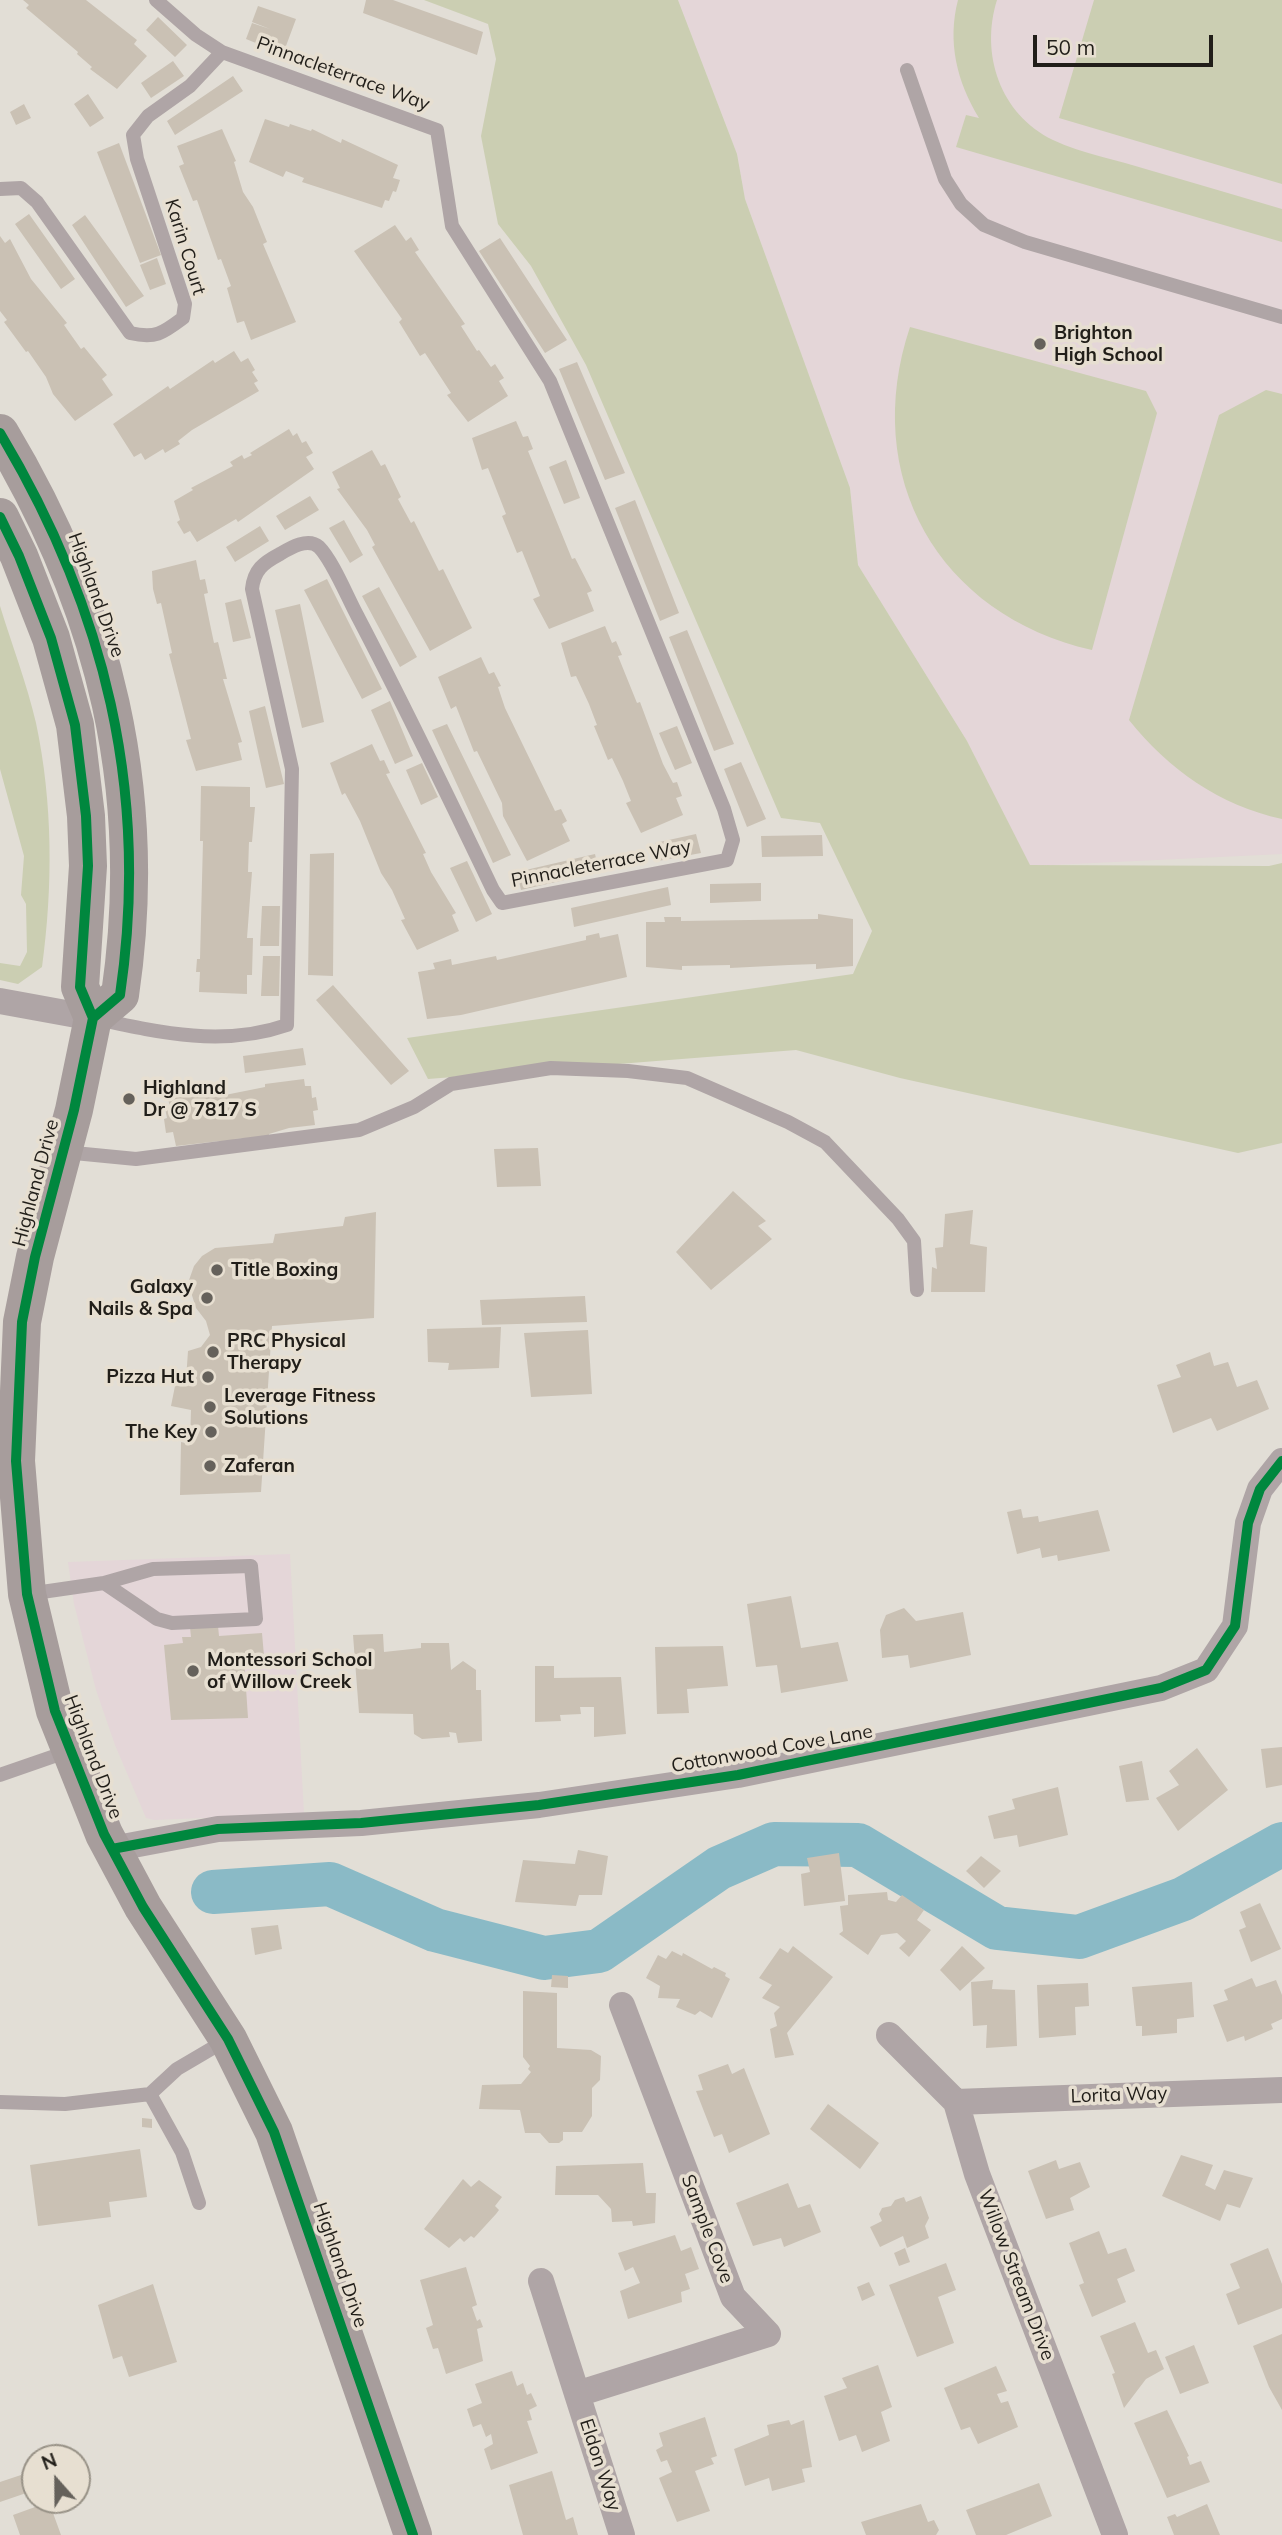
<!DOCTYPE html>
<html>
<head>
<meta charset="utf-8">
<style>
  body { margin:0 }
  #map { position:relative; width:1282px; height:2535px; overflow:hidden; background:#e2ded6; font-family:Mulish,sans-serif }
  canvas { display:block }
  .north { position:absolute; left:21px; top:2444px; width:70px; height:70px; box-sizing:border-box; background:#e7dfd1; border:2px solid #989287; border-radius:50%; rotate:339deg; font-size:19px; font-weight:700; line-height:28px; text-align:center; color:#211e19 }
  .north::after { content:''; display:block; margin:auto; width:24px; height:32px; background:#65615b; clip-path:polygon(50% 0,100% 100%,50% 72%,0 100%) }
  .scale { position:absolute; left:1033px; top:35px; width:180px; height:32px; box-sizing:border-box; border:4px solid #211e19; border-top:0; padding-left:9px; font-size:21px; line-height:24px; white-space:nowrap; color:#211e19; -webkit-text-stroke:5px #e7dfd1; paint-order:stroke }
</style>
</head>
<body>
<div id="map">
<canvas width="1282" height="2535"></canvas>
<div class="north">N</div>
<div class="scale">50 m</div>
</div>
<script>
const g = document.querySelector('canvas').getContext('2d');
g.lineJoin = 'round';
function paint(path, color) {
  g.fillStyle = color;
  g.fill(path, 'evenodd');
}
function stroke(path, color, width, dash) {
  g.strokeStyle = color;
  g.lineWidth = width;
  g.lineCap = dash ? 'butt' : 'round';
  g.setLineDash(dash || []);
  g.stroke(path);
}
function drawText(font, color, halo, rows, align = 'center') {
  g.font = font + ' Mulish,sans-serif';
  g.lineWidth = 7;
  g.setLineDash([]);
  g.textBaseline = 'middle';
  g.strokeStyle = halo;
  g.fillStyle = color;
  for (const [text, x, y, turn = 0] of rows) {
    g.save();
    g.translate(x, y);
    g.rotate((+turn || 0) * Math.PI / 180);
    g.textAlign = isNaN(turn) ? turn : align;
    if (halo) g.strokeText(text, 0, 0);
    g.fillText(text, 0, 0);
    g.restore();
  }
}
paint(new Path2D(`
  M678,0H1282V854L1030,866L967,741L858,565L850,488L745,199L737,154Z
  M290,1554L304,1814L154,1820L146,1818L115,1745L96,1690L74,1604L68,1562Z`), '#e4d6d8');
paint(new Path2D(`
  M424,0H678L737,154L745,199L850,488L858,565L967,741L1030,865L1269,866L1282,863V1143L1238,1153L900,1078L796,1050L428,1079L407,1038L853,974L872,931L820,823L781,818L586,365L531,266L498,224L481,136L496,59L488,24Z
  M958,0H997C980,54 1000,114 1053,140C1083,154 1118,160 1149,170C1194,183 1238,196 1282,209V242L956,147L966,115L979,118C957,82 947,42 958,0Z
  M1094,0H1282V184L1059,118Z
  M910,327L1146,391L1157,413L1092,650C938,615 860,476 910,327Z
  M1266,390L1282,394V819C1219,805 1169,770 1129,720L1219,415Z
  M0,606C12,645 27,684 36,723C53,803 53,887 42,967L18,984L0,980V963L20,966L27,952L26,904L21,895L24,856L0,769Z`), '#cbceb2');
stroke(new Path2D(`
  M213,1892L330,1884L435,1930L544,1958L599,1951L719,1868L774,1844L858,1845L997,1928L1079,1937L1183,1899L1282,1844`), '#8abac6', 44);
paint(new Path2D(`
  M23,0H86L137,40L134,44L147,56L117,89L90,69L92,67L77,54L78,52L26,8L29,5Z
  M366,0H393L483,32L477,55L363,13Z
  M258,6L296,19L283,54L246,39L252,23L270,29L252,22Z
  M158,17L187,45L175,57L146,30Z
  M173,61L184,76L151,98L141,83Z
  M233,76L243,91L175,135L167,121Z
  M88,94L104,118L90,127L74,104Z
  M24,104L31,118L16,125L10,112Z
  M265,119L289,127L290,124L311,131L312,129L341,143L342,139L398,165L393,178L400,180L396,192L393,191L389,201L385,200L382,208L302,182L304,178L286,171L283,177L249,162Z
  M222,129L236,161L234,162L243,192L253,207L267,242L263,244L296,322L251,340L244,321L237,323L227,288L231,286L221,259L218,260L197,200L193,201L179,166L184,164L177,146Z
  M119,143L161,255L140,263L97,152Z
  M29,214L75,279L61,289L15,224Z
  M85,215L144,296L126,307L72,225Z
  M395,225L406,241L411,237L419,250L415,252L465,324L461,326L477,351L479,350L491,367L495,364L504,378L499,381L508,396L468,422L447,395L451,393L425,353L420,356L399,322L402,319L354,251Z
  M0,236L5,243L10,239L31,279L67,323L64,325L81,349L84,347L107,375L102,379L113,395L75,421L53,394L46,377L28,351L26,352L4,322L7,320L0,311Z
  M500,238L567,340L545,353L479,251Z
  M157,258L166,284L150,290L140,265Z
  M234,351L241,362L248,358L255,370L252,372L258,381L254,383L259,391L192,430L178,441L180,444L165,453L163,449L145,460L141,453L134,457L113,424L168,386L170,389L213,360L215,363Z
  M577,362L625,473L605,480L559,369Z
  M516,421L523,437L528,436L533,449L528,451L572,559L575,558L592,591L587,593L594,611L549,629L533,599L540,596L522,551L517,553L502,516L506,514L488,468L482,470L472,438Z
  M289,429L293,436L297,433L302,443L306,441L313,453L306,457L314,469L238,522L236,519L197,542L190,531L184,534L177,522L180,520L174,501L193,490L191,488L233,466L230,462L242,455L244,459L252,455L250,453Z
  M372,450L381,466L385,464L401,497L398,499L411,523L414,521L439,571L443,569L472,628L430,651L372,547L375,545L367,530L337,489L340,488L332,472Z
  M566,460L580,498L564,504L549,467Z
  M310,496L319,510L285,530L276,516Z
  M635,500L679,613L660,621L615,508Z
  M344,520L363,555L350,563L329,528Z
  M260,526L269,541L235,562L226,547Z
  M196,560L200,580L205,579L208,593L204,594L210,624L214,643L218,642L227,679H223L242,742L238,743L242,760L196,771L186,740L191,739L169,654L172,653L161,603L157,604L153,589L152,571Z
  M327,579L382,689L362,699L304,590Z
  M379,587L417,657L400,667L362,596Z
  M241,599L251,638L233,642L225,603Z
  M300,604L324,722L302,728L275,610Z
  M605,626L612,643L616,641L622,655L618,656L637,703L640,702L663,764L673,783L677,782L682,796L676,798L683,815L641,833L626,803L631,801L623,781L612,758L608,760L594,726L597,725L589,704L576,676L571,677L561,643Z
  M687,630L734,744L714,751L669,637Z
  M481,657L489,674L494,672L501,686L498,687L505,708L555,811L561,809L567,821L562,824L570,841L527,861L503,816L502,803L477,751L474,752L456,706L451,709L438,677Z
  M390,701L413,756L395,764L371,710Z
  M265,706L284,784L266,788L249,711Z
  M447,724L511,855L493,863L432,730Z
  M677,726L692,763L675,770L659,733Z
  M372,744L380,761L384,760L390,773L386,774L426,853L423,854L431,872L456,913L452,915L459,931L417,950L401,920L405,919L392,890L381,873L360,821L345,793L342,795L330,763Z
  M741,762L766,819L747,827L724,769Z
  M422,763L438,797L421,805L406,770Z
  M201,786L250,787V807H255L252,842H249L248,872H252L247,938H253L252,975H247V994L199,992L200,972H196L197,959H200L203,841H200Z
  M696,834L701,853L658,861L655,843Z
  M822,835L823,856L762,857L761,836Z
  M334,853L333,976L308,975L310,854Z
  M595,854L599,872L521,890L517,872Z
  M467,861L492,914L476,922L450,868Z
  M761,883V901L710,903V884Z
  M668,887L671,905L574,927L571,908Z
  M262,906H280L279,946H260Z
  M818,914L853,919V966L816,969V964L789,965L730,968V965L682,966V970L646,967V922H665L664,917H681V921L818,919Z
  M599,933L600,938L618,934L627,977L461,1015L427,1019L418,972L435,969L433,963L451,959L452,965L496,956L497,960L586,940V936Z
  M263,956H280L279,996H261Z
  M333,985L409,1071L391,1085L316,1000Z
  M303,1048L306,1065L245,1073L243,1056Z
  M304,1079L305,1086H311L312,1098L316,1097L318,1110L313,1111L315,1125L289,1128L269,1134V1137L234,1139L235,1142L221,1145L220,1141L176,1146L173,1132L166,1133L164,1119L167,1118L165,1108L170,1107L168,1099L204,1091L205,1095L224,1091L225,1095L265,1087V1084Z
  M538,1148L541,1186L497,1187L494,1149Z
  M733,1191L766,1221L758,1226L772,1239L711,1290L676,1252Z
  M973,1210L970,1244L987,1247L985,1292H931L932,1267L937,1269L935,1248L943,1247L945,1214Z
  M376,1212L374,1318L272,1326L261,1492L180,1495L181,1442L190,1444L191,1410L171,1406L176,1381L186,1380L188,1351L201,1347L210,1335L206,1321L196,1308L188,1283L194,1266L202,1256L215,1248L273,1243L275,1234L343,1226L345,1217Z
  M585,1296L587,1322L482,1325L480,1300Z
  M501,1327L499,1368L448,1370L449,1363L428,1362L427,1329Z
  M588,1330L592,1394L531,1397L524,1333Z
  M1210,1352L1214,1366L1228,1362L1237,1387L1257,1380L1269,1409L1217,1431L1211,1418L1173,1433L1157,1385L1181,1377L1176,1365Z
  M1021,1509L1023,1518L1038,1516L1039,1522L1098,1510L1110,1551L1058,1561L1057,1555L1042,1558L1040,1548L1017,1554L1007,1512Z
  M791,1596L801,1648L838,1642L848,1681L781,1693L777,1665L756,1667L747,1604Z
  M904,1608L916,1621L963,1612L971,1655L910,1668L908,1655L882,1658L880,1630L886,1615Z
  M218,1626L219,1636L262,1633L264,1656L244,1658L248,1718L171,1720L164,1645L183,1643L182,1637H191L190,1627Z
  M383,1634L384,1652L421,1648V1643H449L451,1670L463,1661L476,1670V1690H481L482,1741L458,1743L456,1733L449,1732L450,1737L422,1739L414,1734L413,1714L359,1713L353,1635Z
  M723,1646L728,1686L687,1689L689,1713L657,1714L655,1647Z
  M535,1666H554V1678L621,1677L626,1734L594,1737V1707H580L581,1714L560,1715L561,1721L535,1722Z
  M1282,1747V1785L1266,1788L1261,1749Z
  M1197,1748L1228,1790L1178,1831L1156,1798L1179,1785L1169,1771Z
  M1142,1761L1149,1800L1126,1802L1119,1766Z
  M1058,1787L1068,1835L1019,1847L1017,1835L994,1839L988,1816L1015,1809L1012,1799Z
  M578,1850L608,1856L602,1895H579L576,1906L515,1902L523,1860L575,1864Z
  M839,1853L845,1901L804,1906L801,1874L810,1872L807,1858Z
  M981,1856L1001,1871L984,1888L966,1871Z
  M887,1892L888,1900L896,1902L902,1895L924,1910L917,1920L931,1930L909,1957L899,1948L906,1941L897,1933L881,1935L868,1955L839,1934L843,1931L840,1906L848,1905V1895Z
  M1260,1903L1281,1949L1251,1962L1239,1930L1246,1927L1240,1912Z
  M278,1925L282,1949L255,1955L251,1928Z
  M793,1946L833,1977L787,2033L794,2055L775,2058L770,2029L777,2026L774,2013L780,2007L762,1998L772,1985L759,1978L780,1948L788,1953Z
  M962,1946L985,1968L960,1991L940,1970Z
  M672,1951L682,1956L683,1953L712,1969L714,1967L726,1973L725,1976L730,1979L712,2018L700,2011L695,2015L676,2007L680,1999L658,1998L660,1986L646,1978L658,1955L666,1959Z
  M552,1975L568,1976V1988L551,1987Z
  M1252,1978L1256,1987L1276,1980L1282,1995V2019L1271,2024L1273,2029L1245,2041L1244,2036L1227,2042L1213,2005L1228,2000L1224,1990Z
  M993,1980L992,1989L1015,1990L1017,2046L986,2048L987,2025L973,2026L971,1982Z
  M1192,1982L1194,2017L1177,2019V2033L1142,2036V2026H1136L1132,1987Z
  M1088,1983L1089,2006L1075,2007L1076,2035L1039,2038L1037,1985Z
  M523,1991L557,1993V2048L591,2050L601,2056L600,2080L592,2088V2116L582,2132H563V2140L559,2143H549L540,2133H525L520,2110L479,2109L482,2085L521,2084L531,2072L528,2069L530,2066L523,2057Z
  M728,2064L732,2074L744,2068L770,2134L729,2153L722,2134L714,2137L696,2091L703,2090L698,2075Z
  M828,2104L879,2143L860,2169L810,2129Z
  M142,2118L152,2119V2128L142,2127Z
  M140,2149L147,2197L109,2202L111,2217L38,2226L30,2165Z
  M1181,2155L1213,2165L1205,2185L1215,2190L1224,2170L1253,2178L1240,2208L1227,2204L1220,2221L1162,2196Z
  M1056,2160L1059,2169L1080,2162L1090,2187L1070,2198L1074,2210L1046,2219L1028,2171Z
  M643,2163L646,2193H656L655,2223L633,2226L632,2221L612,2222L611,2209L598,2195H555L556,2166Z
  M463,2179L471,2187L479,2180L502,2197L495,2206L499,2210L496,2214L474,2238L471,2236L464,2242L460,2238L449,2248L424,2229Z
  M788,2183L798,2208L810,2204L821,2232L784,2247L781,2238L753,2246L736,2203Z
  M921,2196L929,2218L925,2226L929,2238L907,2248L903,2236L880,2247L870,2227L882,2221L879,2214L882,2208L891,2206L895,2200L904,2197L906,2202Z
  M1099,2231L1108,2254L1126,2248L1135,2271L1117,2279L1126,2302L1092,2317L1079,2285L1084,2283L1069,2243Z
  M675,2235L681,2251L691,2247L699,2269L685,2274L690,2289L681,2292L682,2302L628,2319L620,2291L640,2283L633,2267L625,2271L618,2253Z
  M905,2248L910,2262L899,2266L894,2253Z
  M1268,2248L1282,2284V2308L1238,2325L1226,2294L1240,2288L1230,2264Z
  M946,2263L956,2290L938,2297L954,2343L917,2357L889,2285Z
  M466,2267L477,2305L472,2307L477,2321L480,2319L483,2327L477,2329L483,2361L446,2374L438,2348L433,2349L426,2328L433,2325L420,2280Z
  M869,2282L875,2295L862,2301L857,2287Z
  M153,2284L177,2362L129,2377L122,2356L113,2359L98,2305Z
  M1135,2322L1148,2353L1156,2350L1164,2369L1146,2379L1124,2408L1112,2374L1115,2373L1100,2336Z
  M1282,2334V2410L1269,2387L1253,2346Z
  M1194,2345L1209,2383L1180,2394L1165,2357Z
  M878,2365L892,2407L881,2412L890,2441L862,2452L856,2435L839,2441L824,2396L847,2388L842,2378Z
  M996,2366L1007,2391L997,2394L1001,2403L1008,2401L1018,2427L978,2444L970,2427L961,2430L944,2388Z
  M512,2371L517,2386L523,2383L527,2395L531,2393L537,2406L529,2410L532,2420L527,2421L538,2453L491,2470L484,2449L493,2444L491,2434L486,2437L481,2424L473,2427L467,2409L482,2403L475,2384Z
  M1167,2410L1189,2456L1187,2457L1190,2465L1201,2461L1210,2482L1167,2498L1134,2423Z
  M705,2417L717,2456L711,2458L714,2464L695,2471L710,2511L677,2522L659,2478L672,2472L667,2460L661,2462L656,2450L663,2446L659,2433Z
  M789,2420L791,2425L804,2420L812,2467L802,2469L805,2482L772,2491L769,2478L745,2486L734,2449L769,2435L767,2425Z
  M552,2471L566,2520L573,2517L578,2535H523L509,2485Z
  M30,2472L35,2490L0,2502V2482Z
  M1039,2483L1052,2516L1006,2535H976L966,2510Z
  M49,2502L61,2535H20L13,2515Z
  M921,2504L928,2522L934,2520L939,2530L936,2535H866L861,2522Z
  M1207,2504L1220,2535H1174L1167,2517L1175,2514L1177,2517Z`), '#cac1b4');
stroke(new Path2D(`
  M907,70L945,179L961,204L984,225L1025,242L1282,317
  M0,189L21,188L37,202L130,333C156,339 163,333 183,318L185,304L137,159L133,135L148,116L190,86L222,52
  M97,1019C161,1033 224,1047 287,1025L292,769L252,589C254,570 263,563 280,554C290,548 308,537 319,547C333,561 348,599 358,617C405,707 449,798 493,890L502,903L727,860L733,840L724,809L550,381L452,226L437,130L222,52L196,35L156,0
  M64,1152L136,1159L359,1130L414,1107L451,1084L551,1068L628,1071L687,1078L788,1122L825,1142L898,1219L914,1241L917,1290
  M28,1594L104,1583L157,1619L172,1623L256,1619L251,1566L153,1569L104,1583
  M0,1775L69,1751
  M0,2102L65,2104L150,2094
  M199,2203L182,2152L150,2094L177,2069L228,2039`), '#afa5a6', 14);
stroke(new Path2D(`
  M0,1001L93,1018
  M112,1849L218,1829L361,1823L539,1805L738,1775L1161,1688L1206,1670L1235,1626L1248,1523L1260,1489L1282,1461
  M889,2035L956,2102L977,2174L1115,2535
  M956,2102L1282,2090
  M541,2281L622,2535
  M577,2394L768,2334L733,2297L622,2005`), '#afa5a6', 26);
stroke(new Path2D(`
  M0,433C105,608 150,792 120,995L93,1018
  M0,517L19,556L51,638L75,725L86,816L88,866L80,987L93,1018L74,1110L35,1257L22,1322L16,1461L27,1594L55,1711L104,1834L143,1907L228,2039L274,2132L413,2535`), '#a79d9c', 38);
stroke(new Path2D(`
  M0,433C105,608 150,792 120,995L93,1018
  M0,517L19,556L51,638L75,725L86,816L88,866L80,987L93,1018L74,1110L35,1257L22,1322L16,1461L27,1594L55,1711L104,1834L143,1907L228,2039L274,2132L413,2535
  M112,1849L218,1829L361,1823L539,1805L738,1775L1161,1688L1206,1670L1235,1626L1248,1523L1260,1489L1282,1461`), '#00873e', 10);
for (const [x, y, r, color] of [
  [1040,344,7,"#65615b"],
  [129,1099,7,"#65615b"],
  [217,1270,7,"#65615b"],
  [207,1298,7,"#65615b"],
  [213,1352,7,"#65615b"],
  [208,1377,7,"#65615b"],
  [210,1407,7,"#65615b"],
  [211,1432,7,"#65615b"],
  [210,1466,7,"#65615b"],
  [193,1671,7,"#65615b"]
]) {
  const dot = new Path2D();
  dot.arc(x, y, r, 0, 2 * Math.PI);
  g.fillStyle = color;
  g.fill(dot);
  stroke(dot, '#e7dfd1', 2.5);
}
drawText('19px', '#211e19', '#e7dfd1', [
  ["Pinnacleterrace Way",343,74,20],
  ["Karin Court",185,247,73],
  ["Highland Drive",96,595,70],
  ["Pinnacleterrace Way",601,864,-11],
  ["Highland Drive",36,1183,-75],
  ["Cottonwood Cove Lane",772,1749,-10],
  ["Highland Drive",93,1757,69],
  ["Lorita Way",1119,2095,-2],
  ["Sample Cove",707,2229,69],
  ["Highland Drive",340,2265,71],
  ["Willow Stream Drive",1016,2275,69],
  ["Eldon Way",600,2465,72]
]);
drawText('bold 19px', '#211e19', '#e7dfd1', [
  ["Brighton",1054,333],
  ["High School",1054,355],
  ["Highland",143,1088],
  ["Dr @ 7817 S",143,1110],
  ["Title Boxing",231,1270],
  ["Galaxy",193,1287,"right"],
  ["Nails & Spa",193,1309,"right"],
  ["PRC Physical",227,1341],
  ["Therapy",227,1363],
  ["Pizza Hut",194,1377,"right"],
  ["Leverage Fitness",224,1396],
  ["Solutions",224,1418],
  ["The Key",197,1432,"right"],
  ["Zaferan",224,1466],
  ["Montessori School",207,1660],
  ["of Willow Creek",207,1682]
], 'left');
</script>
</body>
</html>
